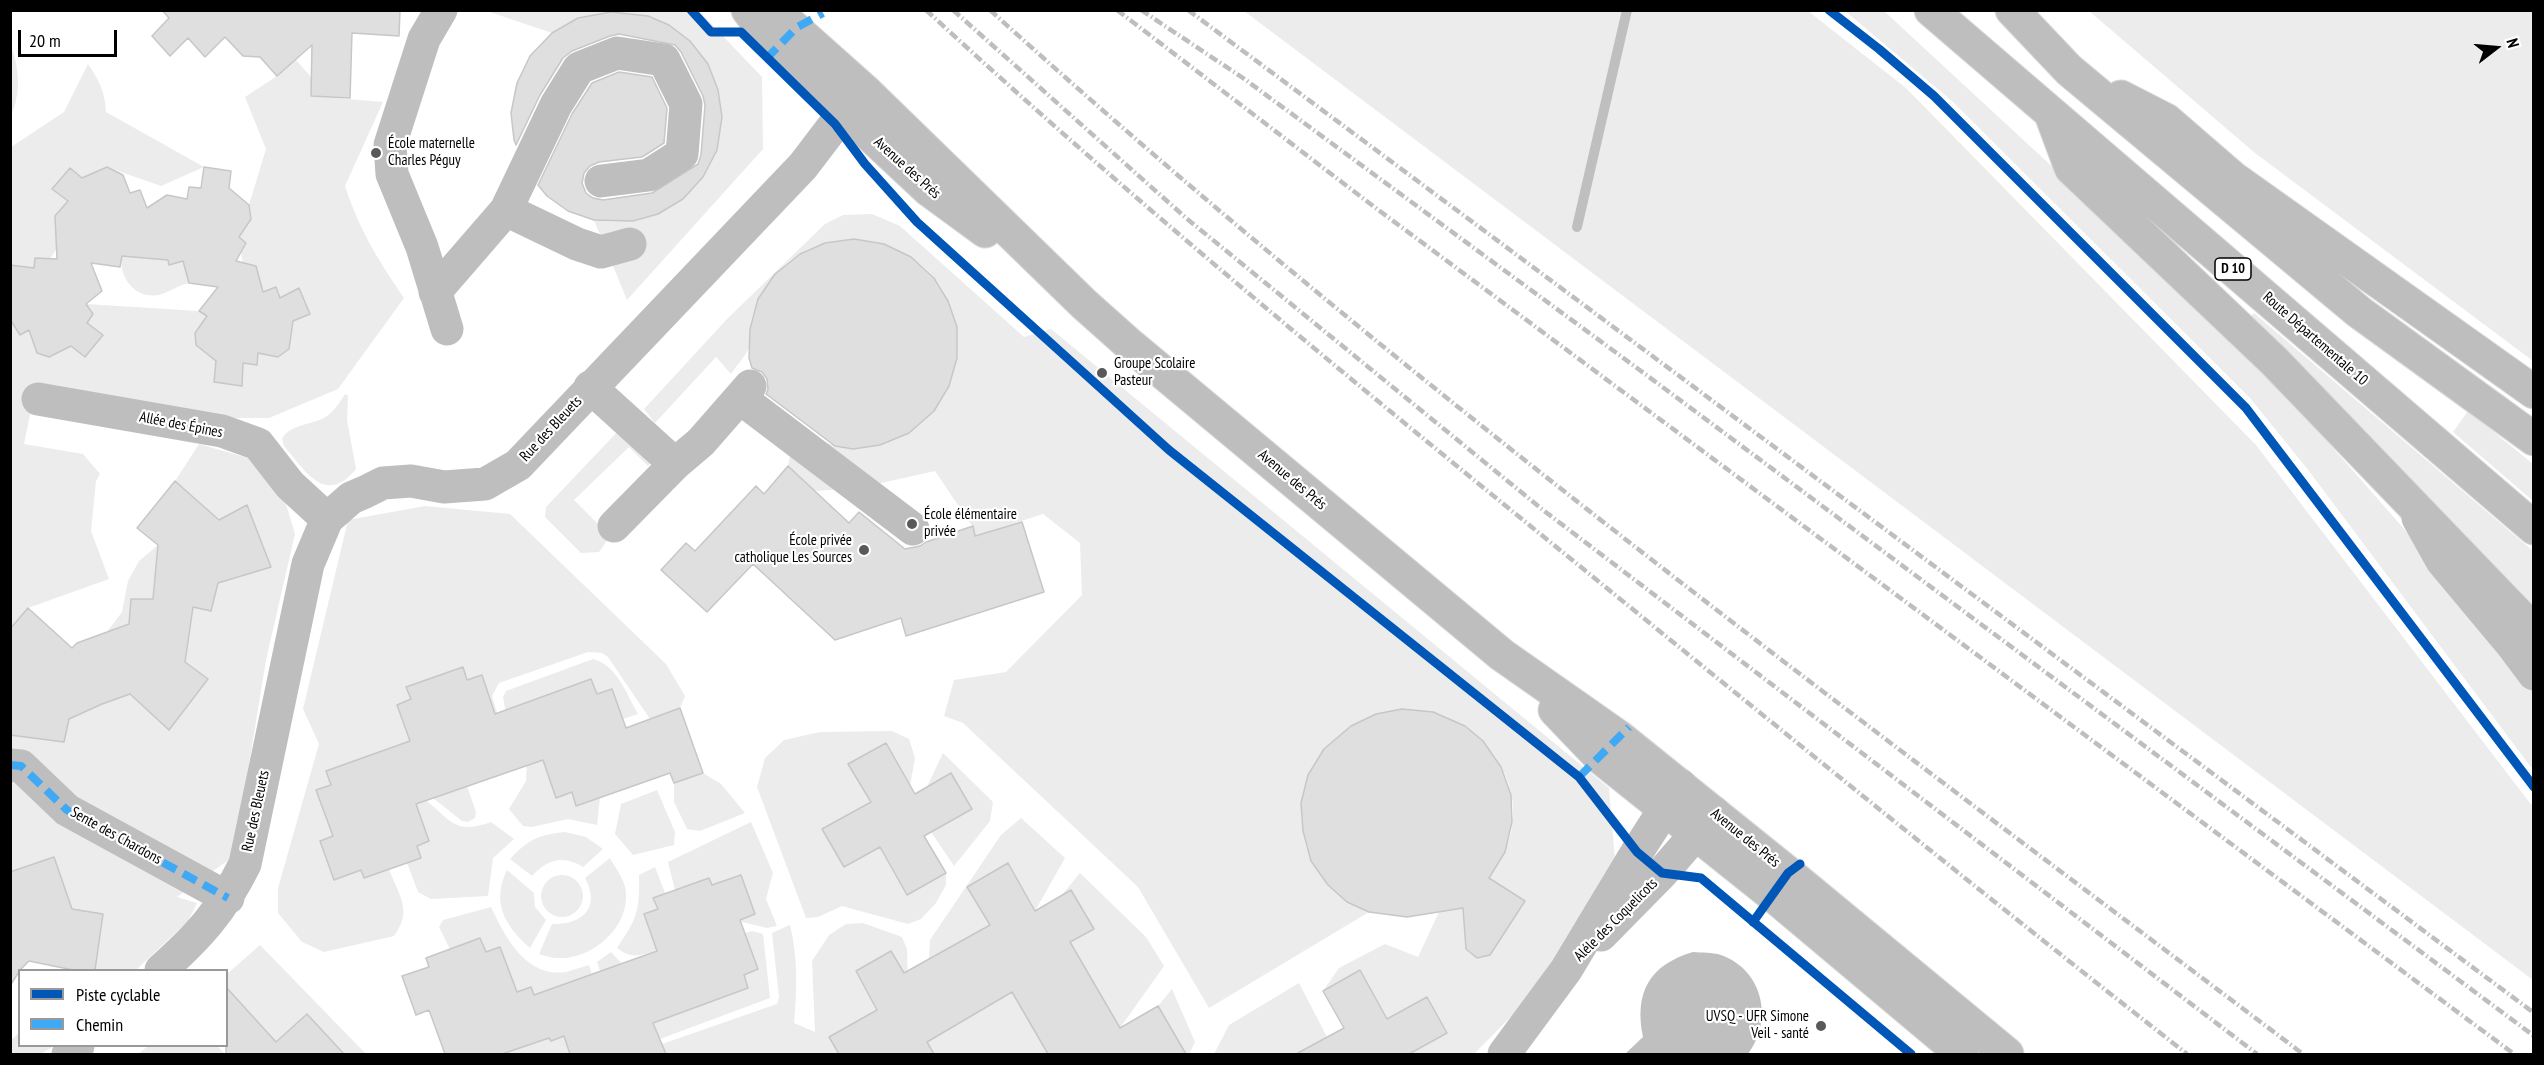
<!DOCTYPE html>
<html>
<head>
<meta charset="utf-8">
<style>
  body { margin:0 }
  #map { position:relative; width:2544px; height:1065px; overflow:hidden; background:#fff; font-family:"PT Sans Narrow",sans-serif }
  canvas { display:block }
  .frame { position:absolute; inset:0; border:12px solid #000; pointer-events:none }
  .legend { position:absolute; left:18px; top:969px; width:210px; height:78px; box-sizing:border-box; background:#fff; border:2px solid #999; margin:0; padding:8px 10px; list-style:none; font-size:18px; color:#000 }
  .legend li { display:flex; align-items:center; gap:12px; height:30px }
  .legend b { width:30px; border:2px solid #999 }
  .north { position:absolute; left:2466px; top:18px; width:60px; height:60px; -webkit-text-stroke:4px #fff; paint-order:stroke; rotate:74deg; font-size:16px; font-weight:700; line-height:24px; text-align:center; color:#000 }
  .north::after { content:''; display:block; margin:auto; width:21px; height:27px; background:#000; clip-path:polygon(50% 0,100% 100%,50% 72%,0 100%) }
  .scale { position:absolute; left:18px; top:30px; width:99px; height:27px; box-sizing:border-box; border:3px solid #000; border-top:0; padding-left:8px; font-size:18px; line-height:21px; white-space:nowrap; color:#000; -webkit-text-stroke:4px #fff; paint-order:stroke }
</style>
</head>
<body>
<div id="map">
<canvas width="2544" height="1065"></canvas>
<div class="frame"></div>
<ul class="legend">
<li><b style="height:8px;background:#0057b8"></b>Piste cyclable</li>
<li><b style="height:8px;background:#3fa9f5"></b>Chemin</li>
</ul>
<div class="north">N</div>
<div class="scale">20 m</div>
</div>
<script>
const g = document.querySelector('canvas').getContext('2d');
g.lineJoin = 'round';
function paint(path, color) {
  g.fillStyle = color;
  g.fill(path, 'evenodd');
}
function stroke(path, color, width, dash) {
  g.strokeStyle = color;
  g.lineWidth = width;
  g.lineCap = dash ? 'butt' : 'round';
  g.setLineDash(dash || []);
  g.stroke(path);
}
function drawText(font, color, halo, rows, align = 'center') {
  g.font = font + ' "PT Sans Narrow",sans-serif';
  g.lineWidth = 4.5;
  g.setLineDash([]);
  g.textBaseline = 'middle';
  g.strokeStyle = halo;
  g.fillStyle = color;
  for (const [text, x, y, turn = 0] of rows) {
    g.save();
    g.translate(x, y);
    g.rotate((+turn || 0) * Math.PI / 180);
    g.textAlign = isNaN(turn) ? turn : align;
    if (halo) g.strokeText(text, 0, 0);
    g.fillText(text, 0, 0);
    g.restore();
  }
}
paint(new Path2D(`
  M487,11H699L762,77L763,149L627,300L594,220L633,221L717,150L722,117L718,90L708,64L648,16L611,12L578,18L552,33Z
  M1244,11H1808L1906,88L2256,445L2533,807V980Z
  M1845,11H1884L2192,296L2270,376L2419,546L2533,689V770L2309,471L2250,398L1952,101Z
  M2089,11H2533V361L2255,153Z
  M10,45C20,66 21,95 11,115Z
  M296,60L312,78L311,96L383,102L345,186C359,229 378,260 404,298L338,389L269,418H187L35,390L24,444L83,454L100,474L96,481L91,531L109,579L28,608L11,629V323L13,322L20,335L29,330L37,353L49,357L71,346L85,357L102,335L87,323L93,314L86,304L199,311L207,316L195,333L196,345L216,361L257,365L258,353L279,357L289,349L293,321L310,314L299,289L280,298L275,287L263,292L256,266L243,263L241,253L246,243L239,237L251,219L249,205L266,149L245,97L277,76Z
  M88,64C99,80 105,92 106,112L204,167L161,186L107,167L82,178L70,168L52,189L68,201L57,214V248L50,259L34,268L11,266V147L64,112Z
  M872,214L900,226L1024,337L1051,329L1609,788L1616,871L1547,980L1474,1054H1409L1447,1033L1427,997L1387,1019L1360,970L1323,991L1339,968L1385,944L1418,957L1439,912C1448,907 1459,904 1468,898C1480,890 1490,877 1498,864C1558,768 1429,660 1340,735C1313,758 1300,787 1302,823C1305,866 1331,895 1369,912L1209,1008L1138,887L963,723L944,716L954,680L1006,672L1082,595L1080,543L1043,514L975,536L972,526L935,471L859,488L815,491L788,466L795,431C842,452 861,453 909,433L957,327C951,310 946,291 934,277C893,231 816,226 775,275C762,289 753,309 750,329C749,334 751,341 749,347C746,356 736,366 731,374L716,357L655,423L644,409L728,318L825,224L843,215Z
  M152,251L166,254L169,265L183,261L189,283C179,285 171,291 162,294C137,302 118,278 122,256L145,258Z
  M2254,313L2533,551V614L2249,319Z
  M345,394L348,396L347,420L356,469C325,507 305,470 284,446L282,439C291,423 312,426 327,416C335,410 340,402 345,394Z
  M2468,411L2533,464V501L2453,432Z
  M621,428L651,462L648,466L629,447L574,500L610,536L599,552L581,553L545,517L546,507Z
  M199,444L248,458L286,504L295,534L266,660L234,856L177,897L197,903L188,921L136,970H95L103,914L72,909L54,857L11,872V735L64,742L70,715L127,692L169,730L208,680L185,662L193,607L211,611L218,583L271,566L247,505L219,520L175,481Z
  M425,506L510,514L666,664L685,696L680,708L650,719L608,657L602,653L588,652L499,683L492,696L500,722L495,724L494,709L482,675L467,680L463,667L407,687L411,699L397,705L409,739L416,752L381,751L327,771L331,785L317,791L328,823L336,835L320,841L334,879L361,870L364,878L389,869C399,896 413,910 394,936L324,952L302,942L278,913V888L319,744L303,709L348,520Z
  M158,545L153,599L132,600L129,624L107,632L122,612L128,581L139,561Z
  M593,659C617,665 627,695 638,714L623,719L612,689L597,694L591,679L537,699L507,720L503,697L506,691Z
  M892,731L909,739L915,758L910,786L886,743L848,764L871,802L880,847L907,895L946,873V885L936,903L921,919L908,924L842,906L818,917L806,918L757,787L765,758L784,740L820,732Z
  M544,750L545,766L556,798L572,792L577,806L600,798L597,825L568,819L532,827L523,826L509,809L526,781L527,756Z
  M943,753L993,802L990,821L954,866L931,832L972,808L951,773L927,787Z
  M703,773L721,784L745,813L700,831L687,829L674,802V783Z
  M467,786L476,812L475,818L468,822L462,821L433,798Z
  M657,790L675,832L674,845L633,855L615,834L621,804Z
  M427,801C453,823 456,834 491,822L514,839L493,858L488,896L431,899L418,892L407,863L421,858L417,846L429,841L417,807L414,805Z
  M1021,818L1065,858L1035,911L1008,864L968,887L990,925L927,992L930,940L1001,835Z
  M751,822L773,873L766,899L777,926L767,928L738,921L755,914L741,875L712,885L709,878L675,890L668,862Z
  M565,832L586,837L603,849L583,867C563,855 548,859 532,876L510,859C529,839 538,835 565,832Z
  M610,858C614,866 623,877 625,887C633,924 594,960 558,958C552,958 545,956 539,954L552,924C583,925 601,907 585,878Z
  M655,867L665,893L654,898L658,909L644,914L657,950C640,956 631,959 617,948C637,919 640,910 639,875Z
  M507,870L534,893L535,907L546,920L530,948C505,926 491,903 507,870Z
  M1080,873L1146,937L1164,966L1120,1028L1046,956L1093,929L1071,890L1061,896Z
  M541 896a21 21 0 1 1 42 0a21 21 0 1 1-42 0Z
  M491,907C505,937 526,978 566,972C574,970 581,967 589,965L592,975L537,1003L531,987L513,993L512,979L500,947L486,952L480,938L450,949L439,927L443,920Z
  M863,923L902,937L907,949L908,981L891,951L856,971L877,1010L829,1037L839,1054H665L662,1044L777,1004L779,997L772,933L790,925C798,958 797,989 794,1023L815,1032L812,961L829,935L846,924Z
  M752,931L763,934L770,998L660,1039L653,1021L748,988L744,975L758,969L745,933Z
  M260,945L366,1054H328L337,1047L307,1014L276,1042L239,1001L227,1011L226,975Z
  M611,952L622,964L600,971L597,962Z
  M998,968L1026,1017L1073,1039L1045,1054H934L927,1042L975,1014Z
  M1299,983L1327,1037L1296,1054H1214L1229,1025Z
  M1172,989L1195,1042L1189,1054H1186L1158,1006Z
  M545,1024L551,1041L568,1035L570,1054H502L521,1047L517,1034Z
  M19,1033L20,1046H54L41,1054H11V1040Z
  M148,1046H217L225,1054H138Z`), '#ececec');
paint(new Path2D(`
  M1693,952C1702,953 1712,952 1721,955C1763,970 1774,1020 1748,1054H1625L1643,1037C1634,993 1649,965 1693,952Z`), '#bfbfbf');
stroke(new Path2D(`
  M1577,227L1627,10`), '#bfbfbf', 10);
const building = new Path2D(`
  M162,10H400L399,36L352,33L350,98L311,96L312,45L277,76L260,57L243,56L225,37L205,57L188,38L170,56L152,36L169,18Z
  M611,12L648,16L669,25L690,41L708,64L718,90L722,117L717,150L703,177L683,199L658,214L633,221L594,220L568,211L547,196L538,185L572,114L592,83L619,72L652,77L667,108L664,143L642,157L599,162L590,166L584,173L582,183L586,193L593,198L603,200L652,193L698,164L701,155L705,105L703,96L681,52L675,45L619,34L610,36L572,51L563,58L540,95L516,145L514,140L511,113L517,83L530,56L552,33L578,18Z
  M107,167L123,175L130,193L140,190L147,208L167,195L187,199L189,187L201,188L204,167L231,171L229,188L249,205L251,219L239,237L246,243L236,261L256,266L263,292L276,287L280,298L299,288L310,314L293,321L289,349L278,357L258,353L257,365L243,363L242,386L214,382L216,361L196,345L195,333L207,316L199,311L218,287L189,283L183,261L169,265L168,260L122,256L120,267L91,263L102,291L86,304L93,314L87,323L103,335L85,357L71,346L49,357L37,353L29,330L20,335L10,319V265L34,268L35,258L57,259L55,216L68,201L52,189L70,168L82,178Z
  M854,239L884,244L911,257L934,278L948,301L957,327V358L949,386L934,411L909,433L880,445L853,449L835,446L766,394L768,389L767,379L762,372L752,368L749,358L750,329L758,299L775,274L800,254L825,243Z
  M788,466L849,523L859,512L905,549L920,546L926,542L973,526L975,536L1022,522L1044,592L906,636L901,618L835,640L753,564L707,612L661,570L686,543L695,551L756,486L764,494Z
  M175,481L219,520L247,505L271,567L218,583L211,611L193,607L185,662L208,679L169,730L130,694L102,704L69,719L64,742L10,735V629L28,608L72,648L77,643L129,624L131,599H153L158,545L137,528Z
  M463,667L467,680L482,675L495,714L591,679L597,694L612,689L626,728L680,708L703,773L674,783L670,773L576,806L572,792L556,798L543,760L416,804L429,841L417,846L421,858L364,878L361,870L334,880L320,841L333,836L316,790L331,785L326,771L410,741L397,705L411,699L406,687Z
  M1402,709L1433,712L1465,726L1483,741L1501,767L1511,795L1512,822L1505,852L1489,878L1525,901L1490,955L1477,958L1466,949L1463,908L1407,917L1369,912L1347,902L1328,885L1311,861L1303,831L1301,803L1308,775L1324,749L1351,726L1376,714Z
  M886,743L915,794L951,773L972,809L924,836L946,873L907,895L880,847L844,867L822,829L871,802L848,764Z
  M54,857L72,909L103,914L95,970H73L29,961L20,970L10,986V872Z
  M1008,863L1035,911L1071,890L1094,929L1070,942L1120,1028L1158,1006L1186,1054H1048L1012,992L927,1042L934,1054H839L829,1037L877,1010L856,971L891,951L904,973L990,925L967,887Z
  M741,875L755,914L740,920L758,969L744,975L748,988L653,1023L666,1054H570L564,1036L551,1041L549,1038L502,1054H445L429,1010L416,1015L402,976L429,967L426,958L480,938L486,952L500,947L517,992L531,987L534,995L657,951L644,914L658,909L653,898L709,878L712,885Z
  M1360,970L1387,1019L1427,997L1447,1033L1409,1054H1296L1344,1028L1323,991Z
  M226,987L276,1042L307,1014L344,1054H226Z`);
paint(building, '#dfdfdf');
stroke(building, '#c7c7c7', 1.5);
const major = new Path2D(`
  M748,10L777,48L929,190L985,231
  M774,10L865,91L1084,304L1130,345L1502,655L1619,737L1788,873L2007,1054
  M1931,10L2534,528
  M2012,10L2069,70L2359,312L2534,439
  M2121,97L2166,120L2233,178L2534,392
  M2052,117L2071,168L2274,361L2534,631
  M1555,710L1600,757L1774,896L1962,1054`);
stroke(major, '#dbdbdb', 35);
stroke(new Path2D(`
  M441,10L424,39L390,145L392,174L422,247L447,329
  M506,210L577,244L601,252L630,244
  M435,292L506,210L556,105L579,68L617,53L664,60L686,104L682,154L649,175L601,181
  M590,387L675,464L701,442L750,386
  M740,398L913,529
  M38,399L222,431L258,444L290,485L327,519
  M2418,518L2442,561L2513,646L2534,674
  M614,526L675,464
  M10,765L21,766L67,810L228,898
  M1601,935L1662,873L1714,813
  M161,970C200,935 221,912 245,864L308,564L327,519L351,498L365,492L383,483L411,481L444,487L485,484L518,465L803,166L835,124L864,92
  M68,1054L78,1046
  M1504,1054L1566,970L1637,852L1680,785`), '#bebebe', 33);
stroke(major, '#bebebe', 33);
stroke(new Path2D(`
  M926,10C1134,202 1352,381 1571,559C1776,726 1980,892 2187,1054
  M953,10L1186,218L1543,510L2257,1054
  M990,10C1405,386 1857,717 2303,1054
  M1117,10L1373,206L2514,1054
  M1141,10L1243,78L1641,371L2534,1036
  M1188,10L2534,1013`), '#bebebe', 4.5, [9, 3, 1.5, 3]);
stroke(new Path2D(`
  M766,59L796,28L823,13
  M10,765L21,766L67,810L228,898
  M1579,777L1629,727`), '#3fa9f5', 8, [15, 8]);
stroke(new Path2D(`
  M691,10L711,32H741L835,124L865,164L917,222L1169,450L1579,777L1637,852L1662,873L1701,878L1911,1054
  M1829,10L1879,49L1934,96L2246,408L2534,787
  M1753,922L1788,873L1800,864`), '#0057b8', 9);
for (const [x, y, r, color] of [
  [376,153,6,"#595959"],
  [1102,373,6,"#595959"],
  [912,524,6,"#595959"],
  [864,550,6,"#595959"],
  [1821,1026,6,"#595959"]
]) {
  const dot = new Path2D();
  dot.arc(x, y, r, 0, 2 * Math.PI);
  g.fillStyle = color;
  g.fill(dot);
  stroke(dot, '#fff', 2);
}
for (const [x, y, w] of [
  [2233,269,36]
]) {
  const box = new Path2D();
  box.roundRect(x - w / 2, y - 11, w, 22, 4.5);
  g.fillStyle = '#fff';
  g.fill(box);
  stroke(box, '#000', 1.5);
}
drawText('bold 14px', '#000', null, [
  ["D 10",2233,269]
]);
drawText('15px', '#000', '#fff', [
  ["École maternelle",388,144],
  ["Charles Péguy",388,161],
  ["Groupe Scolaire",1114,364],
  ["Pasteur",1114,381],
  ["École élémentaire",924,515],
  ["privée",924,532],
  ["École privée",852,541,"right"],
  ["catholique Les Sources",852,558,"right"],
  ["UVSQ - UFR Simone",1809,1017,"right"],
  ["Veil - santé",1809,1034,"right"]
], 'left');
drawText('15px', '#000', '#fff', [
  ["Avenue des Prés",907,168,42],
  ["Route Départementale 10",2315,339,41],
  ["Allée des Épines",181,425,11],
  ["Rue des Bleuets",551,429,-47],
  ["Avenue des Prés",1292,480,40],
  ["Rue des Bleuets",256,811,-78],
  ["Sente des Chardons",116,836,29],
  ["Avenue des Prés",1745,838,39],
  ["Aléle des Coquelicots",1616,920,-45]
]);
</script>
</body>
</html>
